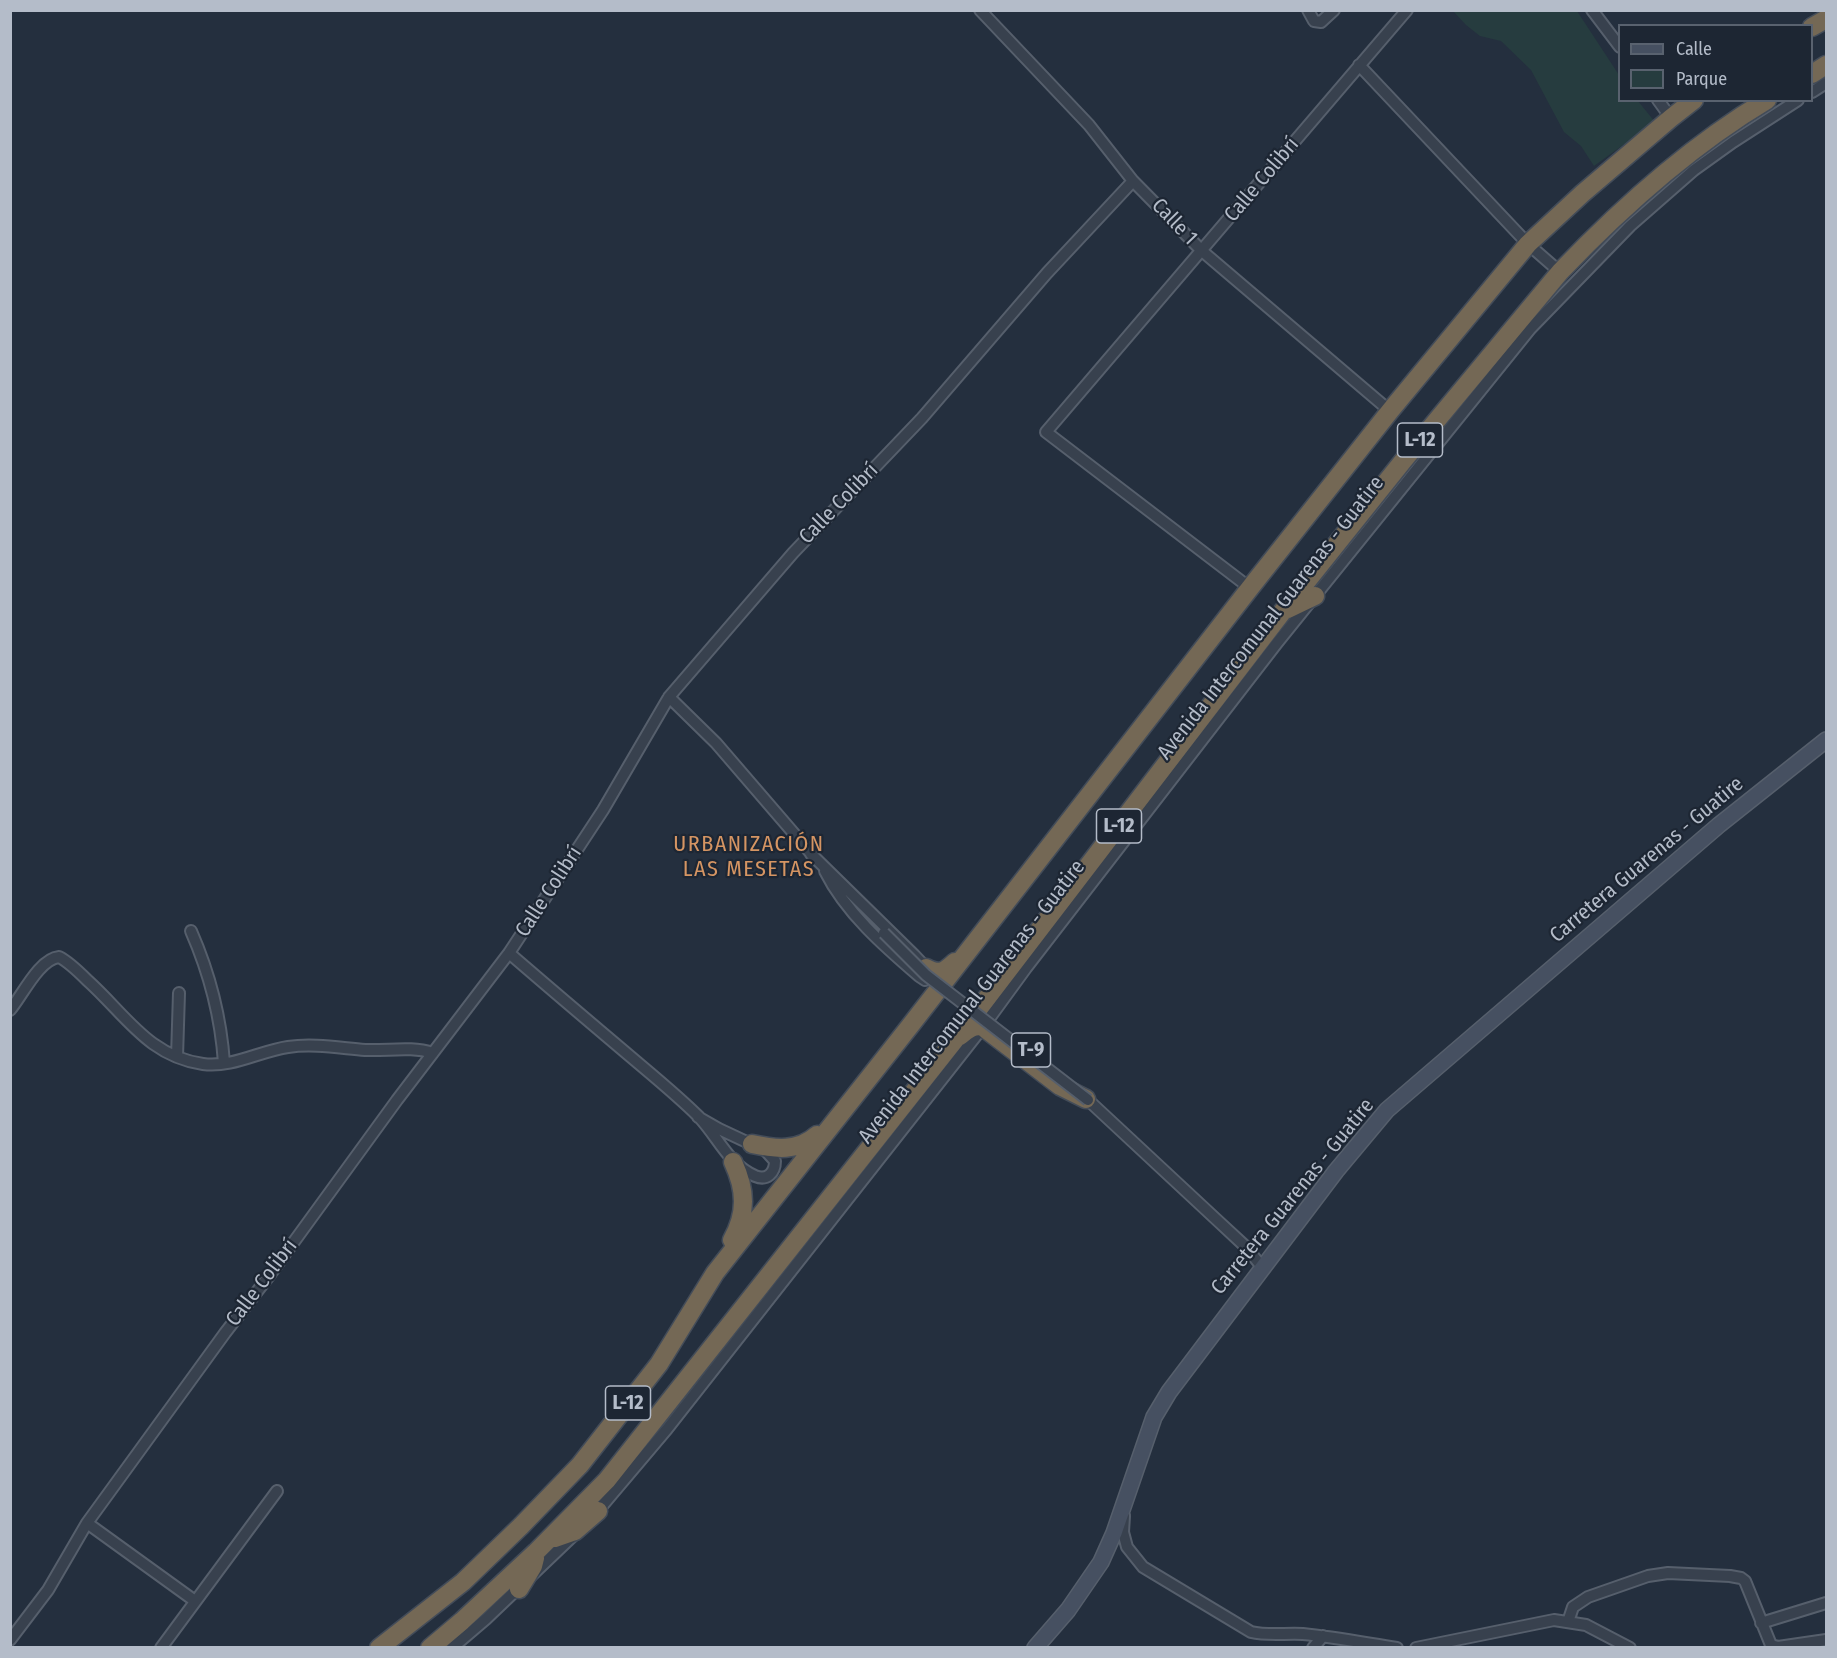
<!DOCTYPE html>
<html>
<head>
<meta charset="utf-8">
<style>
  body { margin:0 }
  #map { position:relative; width:1837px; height:1658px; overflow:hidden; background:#242f3e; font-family:"Fira Sans Condensed",sans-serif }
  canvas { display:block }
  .frame { position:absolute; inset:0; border:12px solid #b4bcc9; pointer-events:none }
  .legend { position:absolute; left:1618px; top:24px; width:195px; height:78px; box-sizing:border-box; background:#1d2633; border:2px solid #59626f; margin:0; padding:8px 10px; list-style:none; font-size:18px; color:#b4bcc9 }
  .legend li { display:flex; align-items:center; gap:12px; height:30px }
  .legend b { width:30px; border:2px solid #59626f }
</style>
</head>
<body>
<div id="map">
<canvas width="1837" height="1658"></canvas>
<div class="frame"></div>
<ul class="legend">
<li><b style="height:8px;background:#465061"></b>Calle</li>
<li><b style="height:16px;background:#263c3f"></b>Parque</li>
</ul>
</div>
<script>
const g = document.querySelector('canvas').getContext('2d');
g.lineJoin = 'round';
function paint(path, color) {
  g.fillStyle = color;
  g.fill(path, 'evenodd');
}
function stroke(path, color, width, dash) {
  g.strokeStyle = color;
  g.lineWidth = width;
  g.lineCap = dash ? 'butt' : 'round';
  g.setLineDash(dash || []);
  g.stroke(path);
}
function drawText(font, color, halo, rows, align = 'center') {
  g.font = font + ' "Fira Sans Condensed",sans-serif';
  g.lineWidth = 4.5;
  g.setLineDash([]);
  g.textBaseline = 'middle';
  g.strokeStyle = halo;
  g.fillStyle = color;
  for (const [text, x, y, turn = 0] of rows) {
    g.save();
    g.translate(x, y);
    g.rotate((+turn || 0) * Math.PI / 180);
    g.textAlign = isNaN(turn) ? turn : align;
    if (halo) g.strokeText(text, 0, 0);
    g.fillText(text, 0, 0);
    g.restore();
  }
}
paint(new Path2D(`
  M1453,11H1577L1619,75L1620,100L1638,101L1655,122L1594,166L1581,146L1564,132L1531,70L1501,41L1480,36L1466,25Z`), '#263c3f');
const street = new Path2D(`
  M980,10L1089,125L1133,181L1202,251L1390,411
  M1308,10L1314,21L1321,22L1334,10
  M1592,10L1620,47
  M1359,65L1528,244L1560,272
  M1812,92L1826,83
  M1658,100L1671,118
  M1250,588L1046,432L1407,10
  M669,697L716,743L815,858
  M811,854L914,955L930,972V977L925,980L919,976C884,946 846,913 825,871
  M191,931C209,972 221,1019 224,1063
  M509,953C554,992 599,1030 644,1068C663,1084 682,1100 699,1117C718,1137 728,1164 755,1176C767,1181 775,1173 775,1161L766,1151L719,1129L698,1117
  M10,1010C22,996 39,959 59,957C69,962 79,972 87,980C126,1015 148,1056 203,1064C232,1068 260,1051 288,1047C313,1043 340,1048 365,1050C389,1051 411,1046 433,1053
  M177,1057L179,993
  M1088,1100L1218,1221L1246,1247L1262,1267
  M596,1513L667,1429L983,1027L1026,968L1277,643L1530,329L1630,226L1694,170L1733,142L1798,100
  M1124,1516L1123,1532L1127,1547L1143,1567L1251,1632C1268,1636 1285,1633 1303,1634C1334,1637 1365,1643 1397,1648
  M87,1523L195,1601
  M1568,1622L1573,1607L1588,1597L1648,1576L1668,1573L1730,1576L1741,1578L1745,1581L1771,1645L1778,1647L1826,1640
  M1761,1623L1826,1603
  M10,1640L48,1590L87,1523L225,1333L269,1276L397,1100L509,953L603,810L669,697L793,553L922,418L1047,273L1133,181
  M161,1648L277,1491
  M452,1648L486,1619L574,1535
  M1313,1648L1323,1636
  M1416,1648L1554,1620L1586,1625L1630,1648`);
const secondary = new Path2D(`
  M1035,1648L1068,1610L1101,1562L1114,1533L1154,1417L1169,1392L1336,1171L1387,1110L1719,825L1826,740`);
const highway = new Path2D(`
  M1812,27L1826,19
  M1812,74L1826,65
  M1288,609L1315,596
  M926,968C940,975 944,972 955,962
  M960,1036C967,1030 974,1024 983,1027L1060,1086L1086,1099
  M752,1144C775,1149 798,1152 817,1135
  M732,1240C747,1213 746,1190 733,1162
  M555,1538L575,1531L598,1511
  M519,1589L533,1566L535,1558
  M379,1648L463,1582L521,1526L580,1465L659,1364L715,1273L910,1026L1250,588L1390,411L1528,244L1583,193L1671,118L1694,100
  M430,1648L462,1621L536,1552L607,1480L954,1041L1283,611L1403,461L1560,272C1622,207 1690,146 1767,100`);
stroke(street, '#565f6c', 14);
stroke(secondary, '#565f6c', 18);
stroke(highway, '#434c59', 21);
stroke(street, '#38414e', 10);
stroke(secondary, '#465061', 15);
stroke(highway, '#746855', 18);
const streetBridge = new Path2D(`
  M884,933L926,975L1088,1100`);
stroke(streetBridge, '#565f6c', 14, []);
stroke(streetBridge, '#38414e', 10);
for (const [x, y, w] of [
  [1420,440,45],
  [1119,826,45],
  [1031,1050,39],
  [628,1403,45]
]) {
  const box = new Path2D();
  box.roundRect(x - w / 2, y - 17, w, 34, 4.5);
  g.fillStyle = '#1d2633';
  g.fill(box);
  stroke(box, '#b4bcc9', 1.5);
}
drawText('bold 20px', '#b4bcc9', null, [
  ["L-12",1420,440],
  ["L-12",1119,826],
  ["T-9",1031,1050],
  ["L-12",628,1403]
]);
drawText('21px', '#b4bcc9', '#1d2633', [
  ["Calle Colibrí",1262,180,-50],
  ["Calle 1",1174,222,46],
  ["Calle Colibrí",839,504,-46],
  ["Avenida Intercomunal Guarenas - Guatire",1271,618,-52],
  ["Carretera Guarenas - Guatire",1647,860,-40],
  ["Calle Colibrí",549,892,-57],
  ["Avenida Intercomunal Guarenas - Guatire",972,1002,-52],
  ["Carretera Guarenas - Guatire",1293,1197,-51],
  ["Calle Colibrí",262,1283,-53]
]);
g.letterSpacing = '1.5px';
drawText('22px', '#d59563', '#1d2633', [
  ["URBANIZACIÓN",749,845],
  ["LAS MESETAS",749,870]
]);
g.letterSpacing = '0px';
</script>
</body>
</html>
